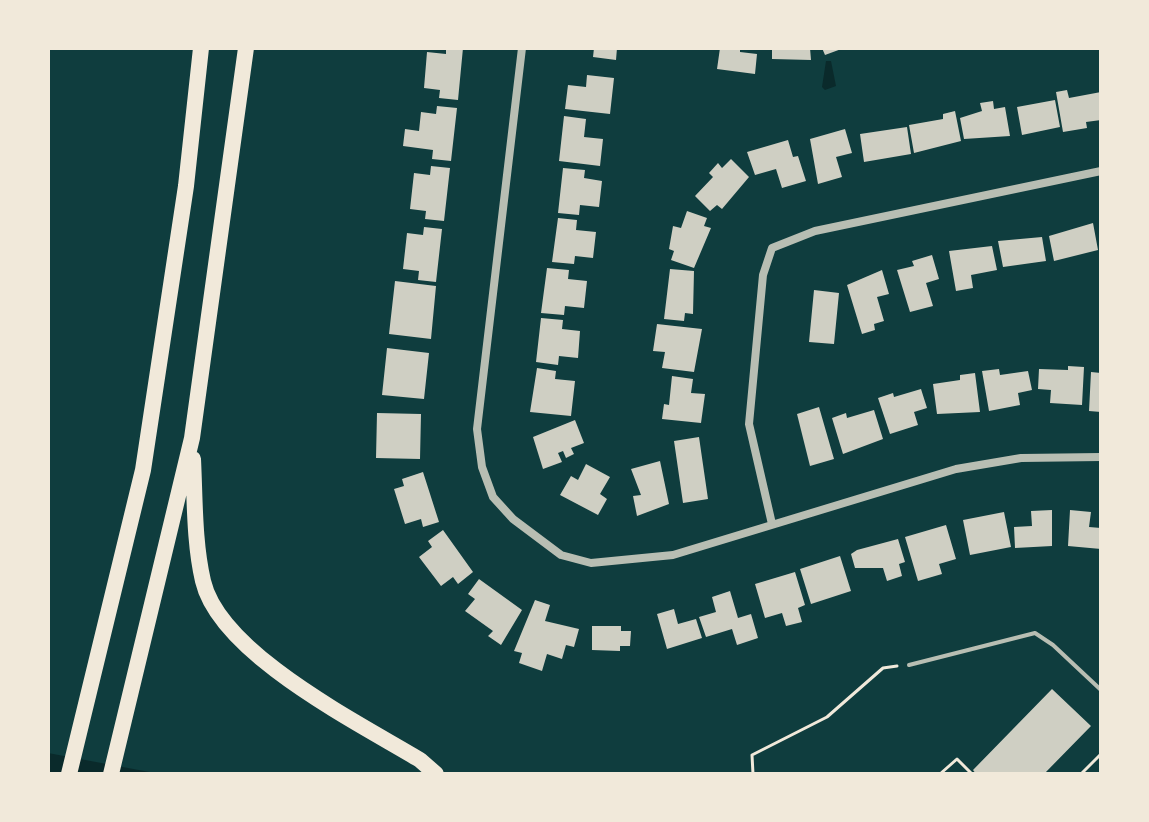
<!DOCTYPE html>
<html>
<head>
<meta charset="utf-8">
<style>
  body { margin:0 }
  #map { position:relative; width:1149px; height:822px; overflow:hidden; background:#0f3d3e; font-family:"Work Sans",sans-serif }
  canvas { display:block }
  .frame { position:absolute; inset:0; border:50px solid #f1e9da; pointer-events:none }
</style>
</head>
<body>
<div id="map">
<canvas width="1149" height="822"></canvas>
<div class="frame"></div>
</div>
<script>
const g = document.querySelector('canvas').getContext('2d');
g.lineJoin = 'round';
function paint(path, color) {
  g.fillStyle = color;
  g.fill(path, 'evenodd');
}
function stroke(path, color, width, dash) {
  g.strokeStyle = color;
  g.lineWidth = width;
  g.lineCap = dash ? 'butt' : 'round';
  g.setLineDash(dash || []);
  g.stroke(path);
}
paint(new Path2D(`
  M826,61H831L836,86L825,90L822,87Z
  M48,753L160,774H48Z`), '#0a2a2b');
paint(new Path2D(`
  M446,48H463L458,100L439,98L440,90L424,88L427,52L446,54Z
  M594,48H617L616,60L593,57Z
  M720,48H740V52L757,54L755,74L717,69Z
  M772,48H810L811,60L772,59Z
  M822,48H844L825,55Z
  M587,75L614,78L610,114L565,109L568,85L586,87Z
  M1067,90L1069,98L1101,92V120L1086,122L1087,128L1063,132L1056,92Z
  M1055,100L1060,127L1022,135L1017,107Z
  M993,101L994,109L1005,107L1010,136L964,139L960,118L982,111L980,103Z
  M437,106L457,108L451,161L432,159L433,150L403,146L405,129L419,131L421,112L436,114Z
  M955,111L961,141L914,153L909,125L943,119V114Z
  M564,116L586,119L584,137L603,139L600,166L559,161Z
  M907,127L911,154L864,162L860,134Z
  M845,129L852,153L836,157L842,177L818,184L810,139Z
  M788,140L793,157L798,156L806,181L782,188L776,169L755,175L747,152Z
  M731,159L749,177L722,209L717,205L710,211L695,196L713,177L709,173L718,163L722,168Z
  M431,166L450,168L444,221L425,219L426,211L410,209L414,173L430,175Z
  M563,168L585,170L584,178L602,181L599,207L580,205L579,215L558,213Z
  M687,211L707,218L704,226L711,228L694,268L671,260L674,251L669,249L673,226L681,228Z
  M558,218L577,220L576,230L596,232L593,258L575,256L574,264L552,262Z
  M1093,223L1098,250L1054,261L1049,236Z
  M424,227L442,229L436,282L418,280L419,271L403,269L407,233L423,235Z
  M1042,237L1046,261L1003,267L998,241Z
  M992,246L997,270L971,275L973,288L956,291L949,251Z
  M932,255L939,279L926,283L933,306L910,312L897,270L914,266L912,261Z
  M547,268L569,270L568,279L587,281L584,308L565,306L564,315L541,313Z
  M670,269L694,271L693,314L685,313L684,321L664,319Z
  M882,270L889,294L877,297L884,321L874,324L875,330L862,334L847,285Z
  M395,281L436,286L431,339L389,334Z
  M814,290L839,293L834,344L809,342Z
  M541,318L563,320L562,329L580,331L578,358L559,356L558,365L536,362Z
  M657,324L702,329L694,372L662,368L665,352L653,351Z
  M387,348L429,353L424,399L382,395Z
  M1068,366L1084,367L1082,405L1050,403L1051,390L1038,389L1039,369L1068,370Z
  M537,368L556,371L555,379L575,381L571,416L530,412Z
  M999,369L1000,375L1028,371L1032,390L1018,393L1020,405L989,411L982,371Z
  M1091,372L1101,373V412L1089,411Z
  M975,373L980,412L937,414L933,384L960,380V375Z
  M672,376L693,379L691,393L705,394L701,423L662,419L664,404L669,405Z
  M921,389L927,408L914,412L918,425L890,434L878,398L893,393L894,397Z
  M819,407L834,459L810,466L797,414Z
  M874,410L883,439L843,454L832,418L846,413L847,418Z
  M377,413L421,414L420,459L376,458Z
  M575,420L584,443L571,448L574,454L566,458L563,451L558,453L562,462L543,469L533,437Z
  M699,437L708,499L683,503L674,441Z
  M660,461L669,504L637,516L633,496L641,495L631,469Z
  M586,464L610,477L600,494L607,499L598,515L560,495L571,476L578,480Z
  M423,472L439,522L423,527L421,519L405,524L394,489L404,486L402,479Z
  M1052,510V546L1015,548L1014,527L1032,526L1031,511Z
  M1070,510L1091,512L1089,527L1101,528V549L1068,546Z
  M1004,512L1011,547L970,555L963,520Z
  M946,525L956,559L939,564L942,574L918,581L905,537Z
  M443,530L473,572L458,584L453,577L441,586L419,557L432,547L428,541Z
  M898,539L905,562L899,564L902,576L887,581L883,568H855L851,554L857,550Z
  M840,556L851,591L811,604L800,569Z
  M795,572L805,605L798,608L802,622L786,626L782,613L765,618L755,584Z
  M479,579L522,610L501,645L488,636L493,631L465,611L475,599L468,594Z
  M730,591L738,618L751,614L758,638L737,645L732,629L706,637L699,617L716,612L712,597Z
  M535,600L550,605L545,621L579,629L574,647L566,645L562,659L547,654L542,671L519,663L522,653L514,651Z
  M674,609L678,624L696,619L702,638L667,649L657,614Z
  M592,626H621V631H631L630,646H620V651L592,650Z
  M1052,689L1091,726L1044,774H976L973,770Z`), '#cfcfc3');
stroke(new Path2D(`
  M753,774L752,755L827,717L883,668L897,666
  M940,774L957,759L972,774
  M1081,774L1101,754`), '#f1e9da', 3);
stroke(new Path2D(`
  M909,665L1035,633L1053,645L1101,690`), '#b8beb3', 4);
stroke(new Path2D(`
  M522,48L477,429L482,467L493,497L513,519L561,555L591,563L673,555L956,469L1021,458L1101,457
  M772,524L749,424L763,275L772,248L815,231L1101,171`), '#b8beb3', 8);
stroke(new Path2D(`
  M193,459C195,499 194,542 203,581C220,654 359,723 420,760L436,774
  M69,774L143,470L186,186L201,48
  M111,774L192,438L246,48`), '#f1e9da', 16);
</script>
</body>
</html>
